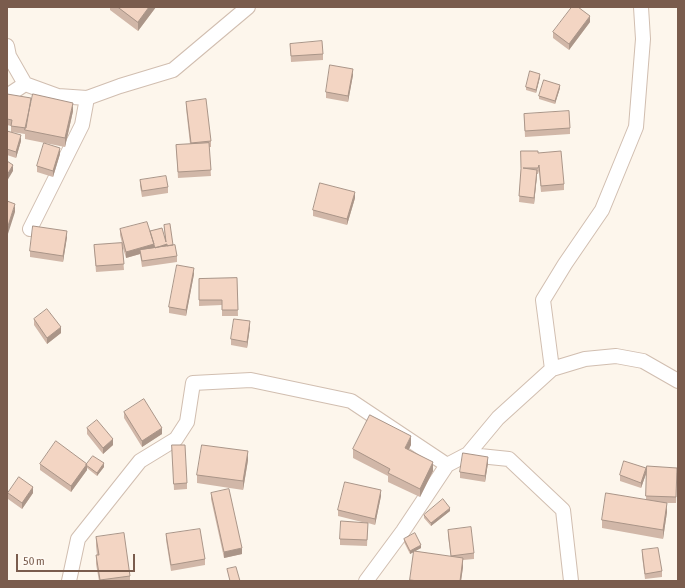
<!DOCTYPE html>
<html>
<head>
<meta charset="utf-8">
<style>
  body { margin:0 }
  #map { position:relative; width:685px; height:588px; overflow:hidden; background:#fdf6ec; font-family:"Asap Condensed",sans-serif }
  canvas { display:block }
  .frame { position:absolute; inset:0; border:8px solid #7a5c4d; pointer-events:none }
  .scale { position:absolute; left:16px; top:554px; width:119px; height:18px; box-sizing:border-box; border:2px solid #7a5c4d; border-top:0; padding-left:5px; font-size:12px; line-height:14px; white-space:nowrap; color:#7a5c4d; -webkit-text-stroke:3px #fffaf3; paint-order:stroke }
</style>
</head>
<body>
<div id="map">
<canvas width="685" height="588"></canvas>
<div class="frame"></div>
<div class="scale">50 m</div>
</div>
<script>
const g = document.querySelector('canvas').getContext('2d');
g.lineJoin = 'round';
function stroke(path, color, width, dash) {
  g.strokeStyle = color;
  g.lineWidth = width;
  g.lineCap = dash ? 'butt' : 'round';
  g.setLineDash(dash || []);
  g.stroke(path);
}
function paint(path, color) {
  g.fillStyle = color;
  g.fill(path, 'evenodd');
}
const street = new Path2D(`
  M7,46L9,56L25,84L58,96L87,98L120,86L173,70L248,7
  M7,96L25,84
  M30,229L82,125L87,98
  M552,369L543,300L565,264L602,210L636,127L643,39L641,7
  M470,455L509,459L563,510L571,581
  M69,581L78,539L140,461L176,439L187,422L193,383L251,380L351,401L447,465
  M366,581L403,531L447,465L468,454L498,418L552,369L585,359L616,356L643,361L678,381`);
stroke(street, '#d1beb0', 16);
stroke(street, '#fff', 14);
paint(new Path2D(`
  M110,7H156L138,31L110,10Z
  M590,22L569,50L553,38V32Z
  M290,44L323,54V60L291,62Z
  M353,75L348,102L326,98V92Z
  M540,77L536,93L526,90V87Z
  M560,88L555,104L539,99V96Z
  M7,94L31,102L73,111L65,147L25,139V134L11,132V126L7,125Z
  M186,102L211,141V147H209L211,176L178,178L176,145L190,144L186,108Z
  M524,114L570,128V134L525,137Z
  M7,131L21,141L16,158L7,155Z
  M538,153L564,184V190L541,192L539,171L538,174H537L534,204L519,202L521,170Z
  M60,154L53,177L37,172V166Z
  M140,180L168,187V193L142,197L140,186Z
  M355,198L347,225L313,216V210Z
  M164,225L173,245L177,256V262L142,267L140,254L126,258L122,245L124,270L96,272L94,245L122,243L120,235V229L150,232L165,239Z
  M67,237L63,262L30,257V251Z
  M194,274L186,316L169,313V307Z
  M237,278L238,316H222V305L199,306V279Z
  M34,319L61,333L47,344L34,325Z
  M250,327L247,348L231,345V339Z
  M124,412L162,434L142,447L124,418Z
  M87,428L113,445L103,454L87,434Z
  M172,445L187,483V489L174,490Z
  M411,445L408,450L433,471L420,497L388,482V476L353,458V449Z
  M248,460L243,490L197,483V475Z
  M488,463L485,482L460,478V472Z
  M40,464H87L104,467L97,476L87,468V470L71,492L40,470Z
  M647,466L677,473L676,503H666L667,512L663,539L602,528V520L646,499Z
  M646,474L641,488L620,481V475Z
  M8,493H33L22,509L8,499Z
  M211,493L242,554L224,558L211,499Z
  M381,496L375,525L368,523L367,546L340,545V539L366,523L338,516V510Z
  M450,511L431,526L424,518V515Z
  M448,530L474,553V559L463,560V567L461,581H410L414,552L410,554L404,542V539L421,548L415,551L451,557L448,536Z
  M166,534L205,559V565L171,571L166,540Z
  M96,537L130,576V581H99L96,564V555H97L96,546Z
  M642,550L662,571V577L645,579L642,556Z`), '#d1b7a8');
paint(new Path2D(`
  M149,7H156L138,31V22Z
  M590,16V22L569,50V44Z
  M353,69V75L348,102V96Z
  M540,74V77L536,93V90Z
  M560,85V88L555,104V101Z
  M73,103V111L65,147V138Z
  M21,135V141L16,158V152Z
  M60,148V154L53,177V171Z
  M13,165V171L7,181V175Z
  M537,170V176L534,204V198Z
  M355,192V198L347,225V219Z
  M15,204V212L7,237V229Z
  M67,231V237L63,262V256Z
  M154,244V250H140V254L126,258V252Z
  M167,244V247L155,251V248Z
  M194,268V274L186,316V310Z
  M250,321V327L247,348V342Z
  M61,327V333L47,344V338Z
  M162,428V434L142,447V441Z
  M411,436V445L405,457V448Z
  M113,439V445L103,454V448Z
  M248,451V460L243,490V481Z
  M488,457V463L485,482V476Z
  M433,462V471L420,497V489Z
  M104,463V467L97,476V473Z
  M87,464V470L71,492V486Z
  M646,468V474L641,488V483Z
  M33,487V493L22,509V503Z
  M381,490V496L375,525V519Z
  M667,503V512L663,539V530Z
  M450,508V511L431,526V523Z
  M421,545V548L410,554V551Z
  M242,548V554L224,558V552Z
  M463,558V567L461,581H460Z`), '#aa9588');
const building = new Path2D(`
  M118,7H149L138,22Z
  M572,7H578L590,16L569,44L553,32Z
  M322,41L323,54L291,56L290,44Z
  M330,65L353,69L348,96L326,92Z
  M530,71L540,74L536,90L526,87Z
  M544,80L560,85L555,101L539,96Z
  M7,94L31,98L26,128L11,126L12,120L7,119Z
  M33,94L73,103L65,138L25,130Z
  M206,99L211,141L191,143L186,102Z
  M569,111L570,128L525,131L524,114Z
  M7,131L21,135L16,152L7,149Z
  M44,143L60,148L53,171L37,166Z
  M209,143L211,170L178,172L176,145Z
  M521,151H538V153L561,151L564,184L541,186L539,165L538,168H523L537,170L534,198L519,196L521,169Z
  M7,161L13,165L7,175Z
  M166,176L168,187L142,191L140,180Z
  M320,183L355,192L347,219L313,210Z
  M7,201L15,204L7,229Z
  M147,222L154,244L126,252L120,229Z
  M170,224L173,245L167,246V244L155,248L150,231L162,228L166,242L164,225Z
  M33,226L67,231L63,256L30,251Z
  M122,243L124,264L96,266L94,245Z
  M175,245L177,256L142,261L140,250Z
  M177,265L194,268L186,310L169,307Z
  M237,278L238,310H222V300H199V279Z
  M47,309L61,327L47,338L34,319Z
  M234,319L250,321L247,342L231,339Z
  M144,399L162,428L142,441L124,412Z
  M370,415L411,436L405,448L433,462L420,489L388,473L390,469L353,449Z
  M97,420L113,439L103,448L87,428Z
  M56,441L87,464L71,486L40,464Z
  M172,445H185L187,483L174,484Z
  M202,445L248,451L243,481L197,475Z
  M463,453L488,457L485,476L460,472Z
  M93,456L104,463L97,473L86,465Z
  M624,461L646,468L641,483L620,475Z
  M647,466L677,468L676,497L646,496Z
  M19,477L33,487L22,503L8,493Z
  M345,482L381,490L375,519L338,510Z
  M229,489L242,548L224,552L211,493Z
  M606,493L667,503L663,530L602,520Z
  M443,499L450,508L431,523L424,515Z
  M341,521L368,523L367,540L340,539Z
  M471,527L474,553L451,556L448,530Z
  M200,529L205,559L171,565L166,534Z
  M124,533L130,576L100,580L96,555H99L96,537Z
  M415,533L421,545L410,551L404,539Z
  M658,548L662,571L645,574L642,550Z
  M414,551L463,558L460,581H418L410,580Z
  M236,567L240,581H230L227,569Z`);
paint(building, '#f3d5c3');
stroke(building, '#aa9588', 1);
</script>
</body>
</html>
